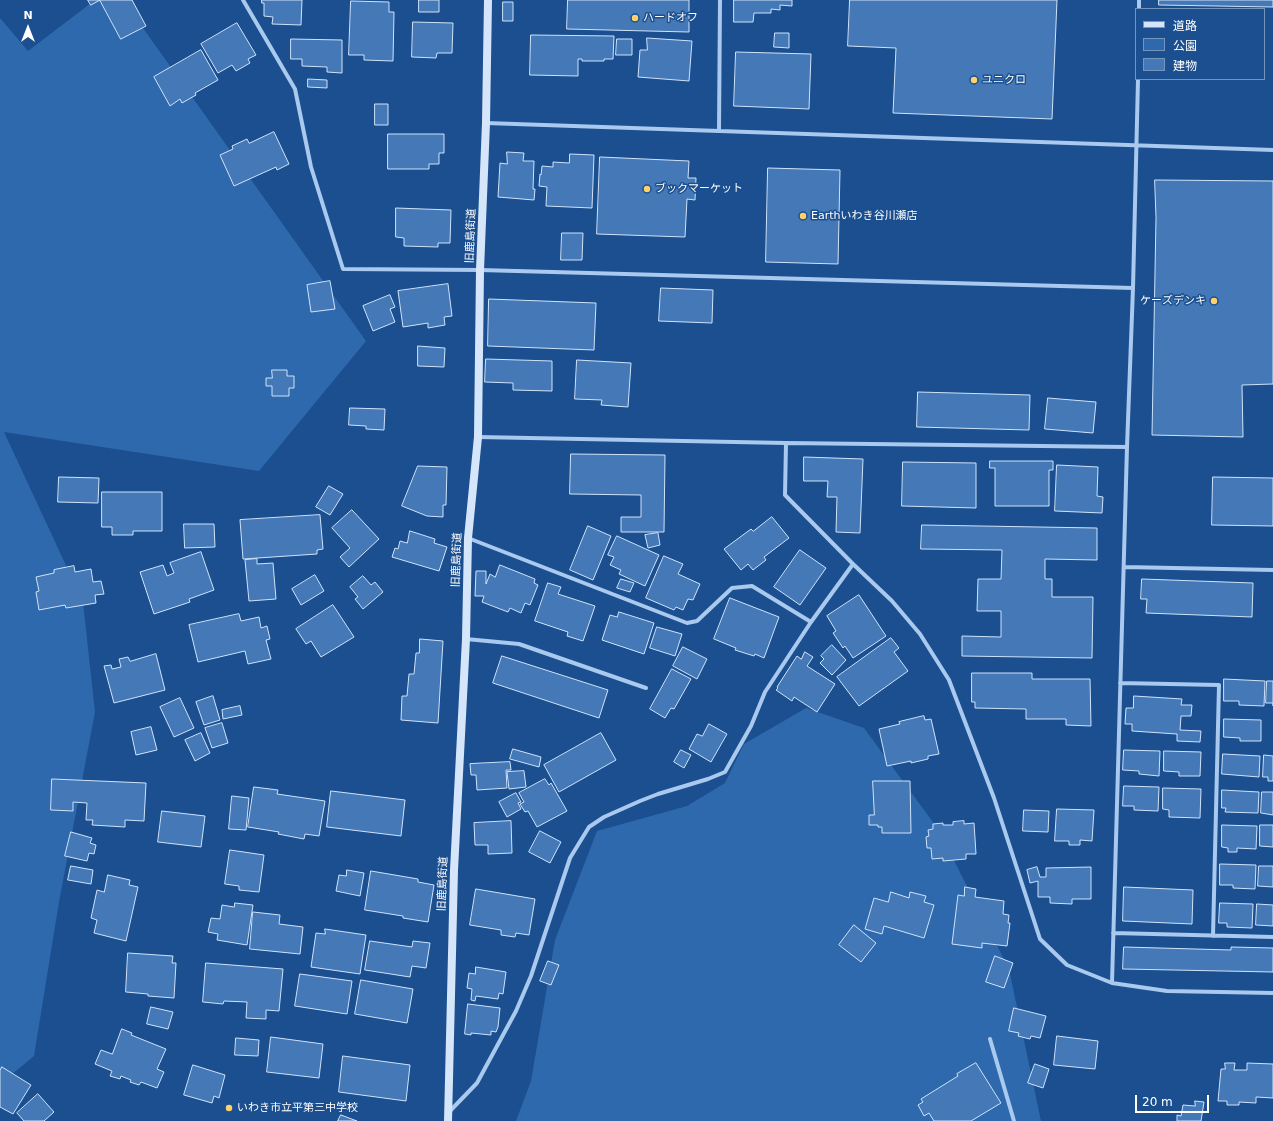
<!DOCTYPE html>
<html>
<head>
<meta charset="utf-8">
<style>
  body { margin:0 }
  #map { position:relative; width:1273px; height:1121px; overflow:hidden; background:#1b4f8f; font-family:"DejaVu Sans","Noto Sans JP",sans-serif }
  canvas { display:block }
  .legend { position:absolute; left:1135px; top:8px; width:130px; height:72px; box-sizing:border-box; background:#1b4f8f; border:1px solid #7695bc; margin:0; padding:5px 7px; list-style:none; font-size:12px; color:#fff }
  .legend li { display:flex; align-items:center; gap:8px; height:20px }
  .legend b { width:20px; border:1px solid #7695bc }
  .north { position:absolute; left:8px; top:8px; width:40px; height:40px; -webkit-text-stroke:3px #1b4f8f; paint-order:stroke; rotate:0deg; font-size:11px; font-weight:700; line-height:16px; text-align:center; color:#fff }
  .north::after { content:''; display:block; margin:auto; width:14px; height:18px; background:#fff; clip-path:polygon(50% 0,100% 100%,50% 72%,0 100%) }
  .scale { position:absolute; left:1135px; top:1095px; width:74px; height:18px; box-sizing:border-box; border:2px solid #fff; border-top:0; padding-left:5px; font-size:12px; line-height:14px; white-space:nowrap; color:#fff; -webkit-text-stroke:3px #1b4f8f; paint-order:stroke }
</style>
</head>
<body>
<div id="map">
<canvas width="1273" height="1121"></canvas>
<ul class="legend">
<li><b style="height:5px;background:#d6e6fa"></b>道路</li>
<li><b style="height:11px;background:#2e69ad"></b>公園</li>
<li><b style="height:11px;background:#4478b7"></b>建物</li>
</ul>
<div class="north">N</div>
<div class="scale">20 m</div>
</div>
<script>
const g = document.querySelector('canvas').getContext('2d');
g.lineJoin = 'round';
function paint(path, color) {
  g.fillStyle = color;
  g.fill(path, 'evenodd');
}
function stroke(path, color, width, dash) {
  g.strokeStyle = color;
  g.lineWidth = width;
  g.lineCap = dash ? 'butt' : 'round';
  g.setLineDash(dash || []);
  g.stroke(path);
}
function drawText(font, color, halo, rows, align = 'center') {
  g.font = font + ' "DejaVu Sans","Noto Sans JP",sans-serif';
  g.lineWidth = 3;
  g.setLineDash([]);
  g.textBaseline = 'middle';
  g.strokeStyle = halo;
  g.fillStyle = color;
  for (const [text, x, y, turn = 0] of rows) {
    g.save();
    g.translate(x, y);
    g.rotate((+turn || 0) * Math.PI / 180);
    g.textAlign = isNaN(turn) ? turn : align;
    if (halo) g.strokeText(text, 0, 0);
    g.fillText(text, 0, 0);
    g.restore();
  }
}
paint(new Path2D(`
  M95,0H123L366,341L259,471L4,432L83,602L95,712L59,902L34,1056L0,1084V18L28,51Z
  M806,708L864,728L938,829L1009,969L1041,1121H516L531,1081L555,940L597,831L687,806L725,783L744,744Z`), '#2e69ad');
const building = new Path2D(`
  M88,0H100L91,5Z
  M100,0H132L146,26L121,39Z
  M262,0H302L301,25L272,24L273,17L264,16V3H262Z
  M419,0H439V12H419Z
  M568,0H689V32L567,29Z
  M734,0H792V6L780,5V10L771,9V13H754L753,22H734Z
  M850,0H1057L1052,119L893,113L896,48L848,46Z
  M1159,0H1273V7L1159,5Z
  M351,1L389,2V12H394L393,61L364,60V55H349Z
  M503,2H513V21H503Z
  M413,22L453,23L452,53H437L436,58L412,57Z
  M237,23L256,55L248,59L250,63L236,71L232,65L218,73L201,44Z
  M775,33H789V48L774,47Z
  M531,35L614,36L613,59H604V61H582V59H578V76L530,75Z
  M647,38L692,41L689,81L638,77L640,50H647Z
  M291,39L342,40V73L327,72V67L302,66V59H291Z
  M617,39H632V55H616Z
  M201,50L218,80L195,93L196,95L182,103L180,99L170,106L154,77Z
  M736,52L811,54L809,109L734,106Z
  M308,79L327,80V88L308,87Z
  M375,104H388V125H375Z
  M274,132L289,164L277,170L276,167L234,186L220,155L233,149L232,146L247,139L249,143Z
  M388,134H444V153H439V164H429V169H388Z
  M507,152L524,153L523,161H534L533,189H535L534,200L498,197L500,163L507,164Z
  M570,154L594,155L592,208L546,206L547,187L539,186L540,174L541,175L542,166L553,167V162L569,163Z
  M600,157L689,161L688,178H696L695,200L687,199L685,237L597,234Z
  M768,168L840,170L838,264L766,262Z
  M1155,180L1273,181V384L1242,385L1243,437L1152,435L1156,218Z
  M396,208L451,210L450,243H438V247L404,246V238L396,237Z
  M562,233H583L582,260H561Z
  M330,281L335,309L311,312L307,285Z
  M448,284L452,316L444,317L445,325L428,328V323L403,327L398,291Z
  M661,288L713,290L712,323L659,321Z
  M390,295L395,307L390,309L395,322L373,331L363,306Z
  M489,299L596,303L594,350L488,346Z
  M418,346L445,348L444,367L418,366Z
  M486,359L552,361V391L513,390V383L485,382Z
  M577,360L631,363L628,407L601,405L602,400L575,399Z
  M272,370H287V376H294V388H289V396H272V386H266V378H272Z
  M918,392L1030,395L1029,430L917,427Z
  M1048,398L1096,402L1093,433L1045,429Z
  M350,408L385,409L384,430L366,429V426L349,425Z
  M571,454L665,455L664,532H621V517H641V495L570,494Z
  M804,457L863,459L860,533L836,532L837,497H827L828,481H804Z
  M990,461H1053V470H1049V506H995V468H990Z
  M903,462L976,463V508L902,506Z
  M1057,465L1098,467L1097,496L1103,497L1102,513L1055,511Z
  M418,466L447,467L446,505H443V517L427,516L402,506Z
  M59,477L99,478L98,503L58,502Z
  M1213,477L1273,478V526L1212,525Z
  M329,486L343,494L330,515L316,507Z
  M102,492H162V531H133V535H112V527H102Z
  M352,510L379,539L349,567L340,557L350,548L332,528Z
  M320,515L323,549L317,550V554L243,559L240,520Z
  M772,517L789,538L764,557L766,560L753,570L748,564L741,570L724,549L751,529L753,531Z
  M184,524H214L215,547L185,548Z
  M922,525L1097,528V560L1045,559V579H1052V597H1093L1092,658L962,656V636L1001,637V611H977L978,579H1001L1002,550L921,549Z
  M588,526L611,536L593,580L570,570Z
  M410,531L435,539L434,543L447,547L439,571L392,557L395,548L398,549L400,541L407,543Z
  M658,533L660,545L648,548L645,535Z
  M617,536L659,555L645,586L619,574L621,570L610,565L614,557L608,555Z
  M800,550L826,568L800,605L774,587Z
  M201,552L214,590L189,599L190,602L154,614L140,572L163,565L167,576L174,573L170,563Z
  M664,556L683,564L678,574L700,584L693,600L688,599L683,610L676,607L674,610L646,598Z
  M257,559V564L273,563L276,599L249,601L245,560Z
  M500,565L535,579L534,583L538,585L530,605L525,603L521,613L510,608L508,612L482,602L484,596H475L476,571H486V584L490,574L495,577Z
  M74,566L75,572L91,569L93,582L101,581L104,594L95,595L96,603L66,608L65,605L39,610L36,592L39,591L36,577L54,573V570Z
  M315,575L324,591L301,605L292,589Z
  M363,576L371,585L375,582L383,592L363,609L355,599L358,597L350,587Z
  M621,579L634,583L630,592L617,588Z
  M1142,579L1253,583L1252,617L1146,613L1147,599H1141Z
  M548,583L561,587L558,594L595,606L583,641L567,636L568,632L535,621Z
  M859,595L886,636L853,658L845,646L843,648L833,633L836,631L827,616Z
  M730,598L779,617L764,658L755,654L754,656L735,650L736,648L714,639Z
  M333,605L354,637L321,657L311,641L306,644L296,629Z
  M619,612L654,623L644,654L602,640L610,615L617,617Z
  M239,614L241,621L259,617L261,628L267,626L270,639L266,640L271,659L248,664L245,651L198,662L189,625Z
  M657,627L682,634L675,656L650,648Z
  M891,638L899,648L894,652L908,671L859,706L837,677Z
  M420,639L443,641L438,723L401,720L402,696H407L409,674H414L416,653H419Z
  M832,645L846,660L832,675L820,663L824,659L821,656Z
  M683,647L707,659L697,679L673,666Z
  M805,652L813,657L807,666L835,684L817,712L794,697L792,701L776,690L778,688L777,687L797,656L801,659Z
  M156,654L165,690L114,703L104,666L111,665L112,669L121,667L119,659L128,657L130,661Z
  M502,656L608,690L599,718L493,683Z
  M672,669L691,679L674,709L671,708L665,718L650,709Z
  M972,673H1032V679H1090L1091,726L1066,725V719H1026V709L975,708V702H972Z
  M1224,679L1265,681L1264,706L1239,705V701H1224Z
  M1267,681H1273V706V703H1266Z
  M213,696L220,720L204,725L196,702Z
  M1134,696L1182,699L1181,705H1192L1191,716H1181L1180,730L1201,731L1200,742L1177,741V734L1132,731V724H1125L1126,708H1133Z
  M180,698L194,728L174,737L160,707Z
  M240,706L242,715L223,719L222,710Z
  M924,716L925,720L931,719L939,754L928,756V759L911,763V761L887,766L879,729L900,724L899,722Z
  M1224,719L1261,720V741H1240V738L1224,737Z
  M222,723L228,743L212,748L205,728Z
  M709,724L727,734L711,762L689,749L697,734L702,736Z
  M151,727L157,750L136,755L131,732Z
  M201,733L210,753L195,761L185,740Z
  M601,733L616,760L559,792L544,765Z
  M513,749L541,757L539,767L510,759Z
  M681,750L691,755L684,768L674,762Z
  M1124,750L1160,751L1159,776L1139,774V771L1123,770Z
  M1164,751L1201,752L1200,776H1179V772L1164,771Z
  M1223,754L1260,756L1259,777L1222,774Z
  M1264,755L1273,756V781H1268V777H1263Z
  M510,762L511,770H506L507,788L477,790L476,775H471L470,764Z
  M524,771L526,787L509,789L507,772Z
  M52,779L146,783L144,821L125,820V827L92,825L93,820H86L87,803L73,802V811L51,810Z
  M545,779L549,785L551,783L567,811L537,827L528,811L525,812L520,804L524,802L519,793Z
  M873,781H910L911,833H882V827H878V825H869V815H874Z
  M1124,786L1159,787L1158,811L1134,810V806H1123Z
  M254,787L278,790L277,794L325,801L319,836L305,834L304,839L278,834L279,832L248,827Z
  M1163,788L1201,789L1200,818L1169,817V810L1163,809Z
  M1222,790L1259,792L1258,813L1225,812L1226,808H1222Z
  M331,791L405,800L401,836L327,827Z
  M1262,792H1273V815L1261,813Z
  M516,793L521,802L518,803L521,809L507,817L499,802Z
  M232,796L249,798L246,830L229,829Z
  M1057,809L1094,810L1092,841L1080,840V845H1069V841H1055Z
  M1024,810L1049,811L1048,832L1023,831Z
  M162,811L205,816L201,847L158,842Z
  M511,821L512,853L488,854V845H475L474,823Z
  M964,821V824L974,823L976,854H966V859L943,861V858L932,859L931,848H927L926,837L929,836L928,830L933,829V824L943,823V825H953V822Z
  M1222,825L1257,826L1256,849L1237,848V852H1228V848L1222,847Z
  M1260,825H1273V847L1260,846Z
  M540,831L561,842L550,863L529,852Z
  M71,832L92,838L90,843L96,845L94,854L89,853L87,861L65,856Z
  M230,850L264,855L259,892L239,890V886L225,884Z
  M1220,864L1256,865L1255,889L1233,888V885H1220Z
  M71,866L93,870L91,884L68,880Z
  M1259,866H1273V887L1258,886Z
  M1037,867L1040,877H1046V868L1091,867V899H1072V904L1050,903V897H1038V881L1030,883L1027,870Z
  M347,870L364,873L360,896L336,891L339,875L346,876Z
  M371,871L418,879V882L434,885L428,922L403,918V916L365,910Z
  M108,875L130,880L129,885L138,887L126,941L94,933L97,920L91,918L97,890L104,892Z
  M965,887L976,889L975,897L1004,901L1003,914L1009,915L1008,923H1010L1007,946L982,943V948L952,944L958,895L964,896Z
  M1124,887L1193,890L1192,924L1123,921Z
  M476,889L535,899L529,935L516,933L515,937L501,935V930L470,925Z
  M891,892L909,898L910,892L926,896L924,902L934,905L924,938L884,926L882,934L865,929L874,898L888,902Z
  M235,903L253,905L247,945L217,940L218,934L208,932L211,918L220,919L222,905L234,907Z
  M1220,903L1253,904L1252,928L1227,927V923H1219Z
  M1257,904L1273,905V926L1256,925Z
  M253,912L280,915L279,924L303,927L300,954L250,949Z
  M854,925L876,943L861,962L839,945Z
  M325,929L366,935L360,974L311,967L316,933L325,934Z
  M370,941L412,947L413,941L430,943L426,968L412,966L410,977L365,970Z
  M1124,947L1231,950V947L1273,948V972L1123,969Z
  M128,953L173,956L172,963H176L174,998L148,996V994L126,992Z
  M995,956L1013,963L1004,988L986,982Z
  M548,961L559,965L551,985L540,981Z
  M206,963L283,969L279,1011L266,1010V1019L246,1018L247,1002L224,1001L223,1004L203,1002Z
  M476,967L506,972L503,994L499,993L498,999L476,996L475,1001L471,1000L472,989L467,988L469,973L475,974Z
  M300,974L352,981L347,1014L295,1006Z
  M361,980L413,989L407,1023L355,1014Z
  M468,1004L500,1008L498,1027L496,1032L491,1031V1035L471,1033V1035L465,1034Z
  M151,1007L173,1012L168,1029L147,1024Z
  M1014,1008L1046,1016L1040,1038L1031,1036L1030,1039L1018,1036L1019,1033L1009,1031Z
  M122,1029L132,1033L131,1035L166,1049L157,1069L164,1072L157,1088L141,1082L139,1085L130,1082L131,1080L121,1076L120,1079L110,1076L112,1071L95,1064L101,1050L112,1054Z
  M1057,1036L1098,1041L1095,1069L1054,1065Z
  M271,1037L323,1044L319,1078L267,1072Z
  M236,1038L259,1040L258,1056L235,1055Z
  M343,1056L410,1065L406,1101L339,1092Z
  M976,1063L1001,1103L971,1121H934L929,1113L924,1116L918,1105L923,1102L921,1099L958,1076L957,1074Z
  M1225,1063H1235L1234,1070H1247V1063L1273,1064V1098L1256,1097V1103L1239,1102V1105H1227V1101H1218L1221,1069H1225Z
  M1035,1064L1049,1069L1043,1088L1028,1083Z
  M193,1065L225,1075L219,1098L214,1096L212,1103L184,1095Z
  M2,1067L31,1085L13,1114L0,1107V1071Z
  M38,1094L54,1112L44,1121H24L17,1113Z
  M1195,1101L1204,1102L1201,1121H1177V1115L1181,1116L1183,1105L1195,1106Z
  M341,1115L357,1121H338Z`);
paint(building, '#4478b7');
stroke(building, '#cfe3fa', 1);
stroke(new Path2D(`
  M243,0L295,89L311,167L343,269L480,270L1133,288L1138,79
  M1139,9V0
  M486,123L1273,150
  M719,130L720,0
  M478,437L786,443L1127,447
  M786,443L785,495L853,564L892,601L920,634L949,680L994,798L1040,939L1067,965L1112,983L1167,991L1273,993
  M468,538L687,623L697,621L732,588L752,586L811,622
  M1124,567L1273,570
  M466,639L519,644L646,688
  M1120,683L1219,685L1213,936
  M1113,933L1273,937
  M1112,983L1127,447L1133,288
  M990,1039L1014,1121
  M450,1111L477,1083L516,1011L531,976L570,858L589,827L604,817L640,801L658,794L708,779L725,772L751,726L765,692L811,622L853,564`), '#a9c9ee', 4);
stroke(new Path2D(`
  M448,1121L454,870L466,639L468,538L478,437L480,270L486,123L488,0`), '#d6e6fa', 8);
for (const [x, y, r, color] of [
  [635,18,4,"#ffd166"],
  [974,80,4,"#ffd166"],
  [647,189,4,"#ffd166"],
  [803,216,4,"#ffd166"],
  [1214,301,4,"#ffd166"],
  [229,1108,4,"#ffd166"]
]) {
  const dot = new Path2D();
  dot.arc(x, y, r, 0, 2 * Math.PI);
  g.fillStyle = color;
  g.fill(dot);
  stroke(dot, '#1b4f8f', 1.5);
}
drawText('11px', '#fff', '#1b4f8f', [
  ["ハードオフ",643,18],
  ["ユニクロ",982,80],
  ["ブックマーケット",655,189],
  ["Earthいわき谷川瀬店",811,216],
  ["ケーズデンキ",1206,301,"right"],
  ["いわき市立平第三中学校",237,1108]
], 'left');
drawText('11px', '#fff', '#1b4f8f', [
  ["旧鹿島街道",471,236,-88],
  ["旧鹿島街道",457,560,-88],
  ["旧鹿島街道",443,884,-88]
]);
</script>
</body>
</html>
